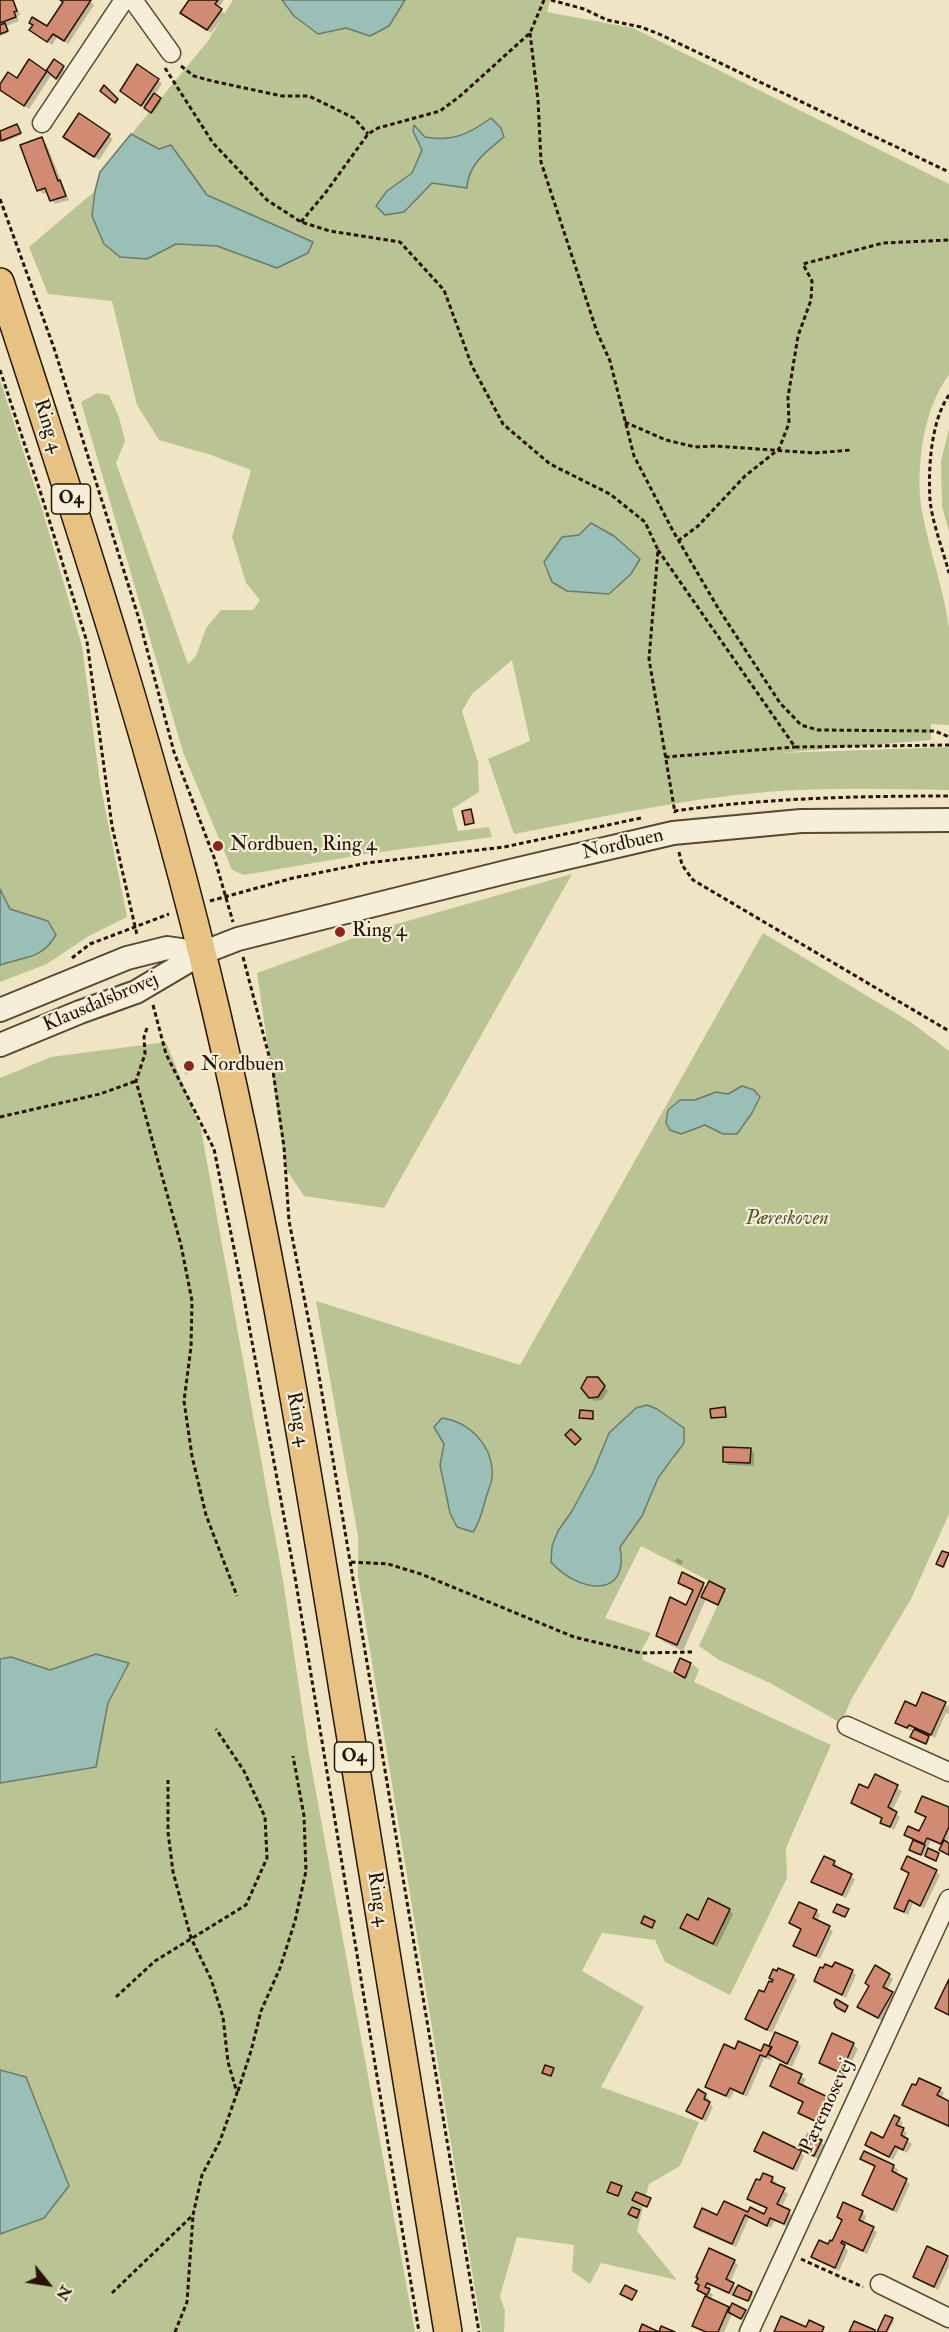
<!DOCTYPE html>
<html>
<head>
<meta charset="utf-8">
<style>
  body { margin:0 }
  #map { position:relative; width:949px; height:2332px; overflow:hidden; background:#efe5c4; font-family:"IM FELL Double Pica",serif }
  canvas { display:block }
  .north { position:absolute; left:18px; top:2254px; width:60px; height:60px; -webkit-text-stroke:4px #f5eed9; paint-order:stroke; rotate:120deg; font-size:16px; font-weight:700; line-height:24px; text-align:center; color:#261300 }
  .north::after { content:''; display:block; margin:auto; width:21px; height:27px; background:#261300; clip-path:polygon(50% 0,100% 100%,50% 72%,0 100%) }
</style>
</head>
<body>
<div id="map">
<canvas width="949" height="2332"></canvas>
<div class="north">N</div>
</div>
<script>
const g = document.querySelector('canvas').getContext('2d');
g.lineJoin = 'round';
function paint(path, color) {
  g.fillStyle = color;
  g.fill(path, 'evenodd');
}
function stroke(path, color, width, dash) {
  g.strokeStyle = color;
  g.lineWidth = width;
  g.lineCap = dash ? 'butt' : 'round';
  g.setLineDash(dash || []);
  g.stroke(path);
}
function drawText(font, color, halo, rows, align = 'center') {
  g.font = font + ' "IM FELL Double Pica",serif';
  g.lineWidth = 4.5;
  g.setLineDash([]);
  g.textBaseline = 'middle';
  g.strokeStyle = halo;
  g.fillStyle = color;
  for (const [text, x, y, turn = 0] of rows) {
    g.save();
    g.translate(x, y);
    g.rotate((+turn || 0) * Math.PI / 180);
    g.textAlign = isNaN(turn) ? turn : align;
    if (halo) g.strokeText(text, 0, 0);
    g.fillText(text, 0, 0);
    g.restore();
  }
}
paint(new Path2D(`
  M233,0H550L547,12L633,28L949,184V375C923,408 915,470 922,511C929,550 944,589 949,628C949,659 949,693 949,725L931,724V740L779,753L949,747V790C888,789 827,787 766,792C681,799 597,818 514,834L488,759L530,741L512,660L472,694L462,711L478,762L479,792L452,809L458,831L489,827L492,837L366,854L244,875L232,870L183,752L81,402L97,393L109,395L119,417L125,441L116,463L188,664L196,656L206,628L221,610H253L260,600L246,583L232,537L251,470L211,455L159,440L137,405L112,301L48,294L29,247L95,191L100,172L208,41Z
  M0,380L43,512L82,646L100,783L127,917L87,937L47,964L0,982V965L7,963L48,921L10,909L0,889Z
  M949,429V532L942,506L941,461Z
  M572,874L384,1208L304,1196L286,1169L257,973L376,930Z
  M763,933L912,1023L949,1051V1514L911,1599L852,1698L841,1723L770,1683L719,1660L699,1646L725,1589L641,1546L605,1618L651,1633L642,1649L643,1660L686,1679L693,1664L699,1670L694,1682L831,1745L786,1848L787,1878L730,1995L665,1962L655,1940L602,1933L582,1971L644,2007L601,2087L699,2122L680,2166L649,2184L637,2231L677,2280L601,2263L590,2284L572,2271L574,2245L517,2237L500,2296L505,2311L504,2332H482L358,1577V1536L316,1301L520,1365ZM636,1408L657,1409L684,1428L674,1459L658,1478L642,1516L620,1547L558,1531L572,1511L593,1472L609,1433Z
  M166,1042L201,1129L283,1580L309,1754L415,2332H0V1078L51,1057Z`), '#bac493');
const water = new Path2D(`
  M282,0H405L389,26L370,36L346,28L318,34L294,16Z
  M491,118L501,128L504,137C487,151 468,164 467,188L432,183L404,212L385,215L376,206L387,191L412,173L422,150L413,131L414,125L425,137C453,142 469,134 491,118Z
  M131,134L159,149L171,145L207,195L313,242L308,253L277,268L217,246L176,244L147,259L120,257L104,244L92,216L95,191L100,172Z
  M591,523L614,536L640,559L631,574L609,594L567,591L552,582L544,562L562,537L579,535Z
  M0,889L10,909L48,921L56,935C41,960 25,956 0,965Z
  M742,1086L754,1090L760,1097L752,1113L737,1134H723L705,1125L681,1134L670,1130L666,1123L668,1110L680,1100H695L716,1092L728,1094Z
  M647,1405L657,1409L684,1428V1443L658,1478L642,1516L620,1547C630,1602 576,1591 551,1562L552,1546L558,1531L572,1511L593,1472L609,1433L636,1408Z
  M442,1418C470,1422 495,1447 492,1478C491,1485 487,1493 485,1501C482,1512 480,1522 473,1532L457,1527L450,1513L440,1465L444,1444L434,1427Z
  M96,1654L129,1663L108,1703L96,1767L0,1783V1659L11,1657L50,1670Z
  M0,2070L26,2077L69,2186L44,2218L0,2234Z`);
paint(water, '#9abfb6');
stroke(water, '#6c7a6d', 1.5);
paint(new Path2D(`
  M0,0H14L20,15L17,16L19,21L6,26L8,33L0,36Z
  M61,0H88L94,5L68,44L57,37L52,45L35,34L34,26L47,28L64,3Z
  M191,0H224L218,8L225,14L211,33L186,16Z
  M29,61L46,73L54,62L67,72L61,82L52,74L29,109L3,92L0,86L17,80Z
  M158,80L162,84L154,96L161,101L153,113L125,95Z
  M79,115L113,139L99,160L69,140Z
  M17,126L21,135L4,142L0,133Z
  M42,139L46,143L69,200L55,204L48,192L43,194L39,190Z
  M185,1067L188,1074L186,1075L183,1068Z
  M602,1383L608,1391L602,1400L594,1401L590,1397Z
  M725,1409L727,1418L712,1417Z
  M750,1449L754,1453V1466L728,1465L724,1461Z
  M948,1555L945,1568L939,1566L938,1564Z
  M677,1558L683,1561L681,1565L675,1561Z
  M679,1582L703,1584L707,1588L726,1591L719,1605L706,1599L683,1651L664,1642L657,1635L687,1607L694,1592Z
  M681,1660L692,1666L687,1678L675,1672Z
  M945,1704L948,1707L949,1704V1714L946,1713L935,1738L926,1733L930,1738L927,1744L912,1736L917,1726L914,1725L911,1731L897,1723L916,1708Z
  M876,1776L902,1791L892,1811L900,1817L894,1830L882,1823L883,1819L856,1806L852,1802L869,1790Z
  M949,1809V1838L947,1843L949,1844V1854L943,1846L931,1841L923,1856L912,1851L911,1849L915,1840L906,1834L919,1833L927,1818L917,1811Z
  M834,1862L838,1866L837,1869L855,1879L846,1898L817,1885L813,1881Z
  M902,1869L936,1872L940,1875L924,1908L913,1903L908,1915L896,1908L910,1875Z
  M729,1910L733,1914L717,1947L682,1928Z
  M816,1911L820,1915L817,1922L833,1931L820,1959L795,1946L802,1930L791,1923Z
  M852,1971L856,1975L846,1998L816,1980Z
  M889,1975L893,1979L887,1990L896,1997L882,2021L859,2007Z
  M793,1976L797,1980L772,2033L751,2023L747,2019L774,1981L771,1978Z
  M776,2034L797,2043L801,2047L792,2067L772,2057L770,2060L764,2058L747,2097L734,2091L730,2099L706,2086L736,2051L762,2053L769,2048Z
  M833,2035L854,2045L858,2049L845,2076L824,2067L820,2063Z
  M781,2066L806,2079L802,2087L833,2104L823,2126L800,2113L804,2103L776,2090L772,2086Z
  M940,2089L944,2093L941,2099L949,2102V2128L908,2109L904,2105Z
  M705,2095L709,2099L708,2102L713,2107L706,2122L688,2111Z
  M899,2119L903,2123L900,2128L907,2133L904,2138L912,2144L907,2153L899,2149L893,2160L866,2144L883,2140Z
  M821,2142L825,2146L818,2159L802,2149Z
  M756,2151L800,2152L804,2156L797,2172L760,2155Z
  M865,2153L894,2166L898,2170L896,2175L910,2184L897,2213L864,2195L876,2168L862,2159Z
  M772,2178L776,2182L775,2185L788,2194L781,2208L794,2216L788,2227L775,2220L771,2228L749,2218L736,2247L699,2231L695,2227L718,2217L748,2214L765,2216L768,2210L749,2199Z
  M844,2204L862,2212L866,2216L863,2224L877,2232L867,2254L846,2244L845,2247L848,2251L839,2271L813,2257L833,2243L842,2221L838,2217Z
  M928,2248L949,2259V2266L938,2290L914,2277Z
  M734,2261L738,2265L730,2282L738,2289L751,2293L753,2295L750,2302L734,2293L733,2296L711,2286L709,2291L713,2295L710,2300L730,2310L745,2311L746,2313L743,2319L732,2314L724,2332H704L698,2329L694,2325L707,2296L699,2290L701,2286Z
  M892,2320L894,2321L888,2332H879Z`), '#0003');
const building = new Path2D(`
  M0,0H13L17,11L14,12L16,17L0,23Z
  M60,0H91L64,41L53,34L47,42L29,30L33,25L29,23L32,17L47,26L63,2Z
  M189,0H218L215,4L222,9L207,30L180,13Z
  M5,23L8,31L0,34V25Z
  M29,59L46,71L54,59L64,66L56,79L47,71L24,106L0,90V84L8,72L17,78Z
  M137,64L159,79L141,106L120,91Z
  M104,85L118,99L115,103L100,91Z
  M154,93L161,98L151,113L144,108Z
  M79,113L110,134L94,157L63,137Z
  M17,124L21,133L1,141L0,131Z
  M42,137L58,181L60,180L66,196L50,201L45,188L37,191L20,145Z
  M471,809L474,823L465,825L462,811Z
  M587,1377H598L605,1386L598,1397L589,1398L581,1388Z
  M725,1407L726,1417L711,1418L710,1409Z
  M580,1410L593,1411V1419L579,1418Z
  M571,1429L581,1439L575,1445L565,1435Z
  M723,1447L751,1448L750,1463L723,1462Z
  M942,1551L949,1553L943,1567L936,1564Z
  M682,1572L704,1583L677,1645L656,1636L670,1597L686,1605L693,1590L678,1583Z
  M709,1581L725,1589L718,1605L701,1597Z
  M680,1658L691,1663L685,1678L674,1672Z
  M922,1692L946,1702L931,1735L909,1725L907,1728L895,1723L905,1701L916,1706Z
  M914,1729L929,1736L926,1744L910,1737Z
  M875,1774L898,1785L888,1807L897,1812L890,1827L880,1823L882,1818L851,1803L859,1784L868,1788Z
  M922,1796L949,1807V1827L941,1844L927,1838L924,1844L904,1835L908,1826L919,1831L926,1817L915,1812Z
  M913,1840L925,1845L921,1855L909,1850Z
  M944,1840L949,1843V1855L939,1850Z
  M928,1848L939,1853L936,1861L925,1856Z
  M824,1856L835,1861L833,1865L852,1874L842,1895L811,1882Z
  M907,1856L937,1870L920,1906L909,1900L904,1912L894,1908L909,1873L901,1869Z
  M708,1898L730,1909L713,1944L680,1928L687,1914L698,1920Z
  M799,1902L817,1910L813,1918L830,1926L816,1956L793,1946L801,1929L789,1923Z
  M837,1904L849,1909L845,1917L833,1912Z
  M644,1916L655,1921L652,1928L641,1923Z
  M835,1962L853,1970L842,1995L814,1981L820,1967L823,1968L825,1964L832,1967Z
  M875,1965L890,1974L883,1987L893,1992L878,2018L857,2007L869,1986L865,1983Z
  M778,1968L794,1975L767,2030L745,2019L759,1990L764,1992L769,1981L772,1982L773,1980L769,1978L773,1969L777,1971Z
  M949,1979V2015L935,2008Z
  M836,1999L848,2006L845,2012L836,2007L834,2003Z
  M775,2032L798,2042L787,2064L768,2054L772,2047L769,2046Z
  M832,2033L854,2043L841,2073L819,2063Z
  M738,2041L761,2051L764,2044L771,2047L766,2057L760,2055L743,2094L730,2088L726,2096L705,2087L724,2044L735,2049Z
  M780,2064L802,2074L798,2083L830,2098L819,2123L798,2113L803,2102L770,2086Z
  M545,2065L554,2068L551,2076L542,2073Z
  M919,2078L941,2088L937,2095L949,2101V2126L902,2105L912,2084L916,2085Z
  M698,2089L706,2094L704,2099L710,2102L702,2119L686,2111Z
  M894,2115L900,2118L896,2125L904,2128L901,2135L908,2139L903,2150L895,2146L889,2157L865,2145L871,2132L883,2138Z
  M763,2132L800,2150L808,2134L822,2140L814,2156L802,2150L793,2169L754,2151Z
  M864,2151L894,2165L892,2171L907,2179L893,2210L862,2195L875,2166L860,2159Z
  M763,2173L773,2177L771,2182L785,2188L777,2204L790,2210L784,2224L770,2218L767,2226L745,2215L732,2244L694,2227L702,2208L717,2215L724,2201L748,2212L750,2207L764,2214L767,2208L747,2199L756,2179L760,2180Z
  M611,2182L622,2186L618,2196L607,2192Z
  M636,2192L651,2198L647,2207L632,2200Z
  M843,2202L863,2211L859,2220L874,2227L863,2251L842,2241L841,2243L845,2245L835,2268L811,2257L819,2240L828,2244L830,2240L832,2241L842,2220L837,2217Z
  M632,2207L640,2210L637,2218L628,2214Z
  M927,2246L948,2256L934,2287L913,2277Z
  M709,2248L735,2260L726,2279L734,2283L729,2293L707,2283L705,2287L710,2289L707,2295L697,2290L699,2285L695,2283L698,2278L696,2277Z
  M625,2285L637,2291L632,2300L620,2294Z
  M738,2285L752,2292L748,2301L733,2295Z
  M705,2296L729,2307L718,2332H706L692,2326Z
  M732,2303L746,2310L741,2319L728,2312Z
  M885,2315L893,2318L886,2332H877Z
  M781,2316L806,2327L809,2320L824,2327L822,2332H774Z
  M854,2321L875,2330V2332H849Z
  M642,2324L659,2332L661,2326L675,2332H639Z`);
paint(building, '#d08b72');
stroke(building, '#261300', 1.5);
const minor = new Path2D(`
  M133,0L171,53
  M42,123L124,0
  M847,1726L949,1772
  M880,2284L949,2318
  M749,2332L949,1899`);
const tertiary = new Path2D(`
  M0,1010L127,958L167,948L202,953
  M0,1045L80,1012L136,992L202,953L238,939L510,871L673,833L801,821L949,820`);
const primary = new Path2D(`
  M0,282C79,523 158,764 216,1011C269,1237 307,1467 344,1696C379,1908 413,2120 448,2332`);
stroke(minor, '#584831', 21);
stroke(tertiary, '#584831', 26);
stroke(primary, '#261300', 30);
stroke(new Path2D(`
  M551,0L584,9L607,20L641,27L659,34L949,172
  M530,33L538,100L541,162L597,332L610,361L634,456L673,531L718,608L780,703L801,725L818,730L935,731L949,737
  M181,66L194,76L212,81L282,96H309L354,118L368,134
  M165,68L213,143L267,200L301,222L330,231L400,242L444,290L472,366L503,424L550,464L610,494L645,522L658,550L649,659L675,813
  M0,199L54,348L139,619L174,752L215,860L233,922
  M301,222L326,192L368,134L378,128L440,111L459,97L530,33L544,0
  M0,370L42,497L87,642L112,826L137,935
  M949,395C931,421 928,468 930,500C932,522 943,550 949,573
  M625,422L666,440L695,447L715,446L815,453L851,450
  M678,541L698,526L745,476L779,449L789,423L788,397L798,336L811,300L812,281L803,264L883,243L949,240
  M658,550L795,747L949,745
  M665,757L795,747
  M674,811C766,798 857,796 949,796
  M679,852L682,865L693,880L949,1031
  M210,901L293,878L367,863L504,847L641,818
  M243,957L273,1071L284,1147L289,1221L316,1358L479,2332
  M72,958L90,944L169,914
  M153,1005L166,1054L214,1149L244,1298L295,1577L419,2332
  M147,1028L144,1037L145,1054L136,1081L181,1245L192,1301L191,1347L184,1401L192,1456L206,1515L237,1596
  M0,1117L100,1094L136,1081
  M351,1562L388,1564L421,1574L574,1637L641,1653L692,1652
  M116,1997L155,1961L246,1905L267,1858L265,1817L244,1771L216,1729
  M238,2091L251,2051L261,2011L280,1968L295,1921L306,1871L304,1816L293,1756
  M801,2259L863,2287
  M112,2293L193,2215L202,2175L220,2141L237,2093L228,2062L223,2017L211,1979L191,1938L173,1872L168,1832V1780
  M175,2332L187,2302L193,2216`), '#261300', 3, [4.5, 3]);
stroke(minor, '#f5eed9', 18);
stroke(tertiary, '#f5eed9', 22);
stroke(primary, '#e8c282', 27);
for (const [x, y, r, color] of [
  [218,846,6,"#8f2418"],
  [340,932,6,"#8f2418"],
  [189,1066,6,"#8f2418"]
]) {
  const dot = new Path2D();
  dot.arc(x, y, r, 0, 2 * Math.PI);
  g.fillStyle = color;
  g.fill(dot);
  stroke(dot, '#f5eed9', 2);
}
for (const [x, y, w] of [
  [71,499,39],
  [354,1757,39]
]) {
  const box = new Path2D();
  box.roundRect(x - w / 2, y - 15, w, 30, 4.5);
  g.fillStyle = '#f5eed9';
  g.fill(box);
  stroke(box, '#261300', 1.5);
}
drawText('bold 18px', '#261300', null, [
  ["O4",71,499],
  ["O4",354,1757]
]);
drawText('20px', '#261300', '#f5eed9', [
  ["Ring 4",47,426,72],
  ["Nordbuen",623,845,-13],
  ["Klausdalsbrovej",101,1003,-23],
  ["Ring 4",297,1419,79],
  ["Ring 4",377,1899,81],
  ["Pæremosevej",828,2106,-65]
]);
drawText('20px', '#261300', '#f5eed9', [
  ["Nordbuen, Ring 4",230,846],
  ["Ring 4",352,932],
  ["Nordbuen",201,1066]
], 'left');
drawText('italic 20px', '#5a5133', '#f5eed9', [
  ["Pæreskoven",787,1220]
]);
</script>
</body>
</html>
